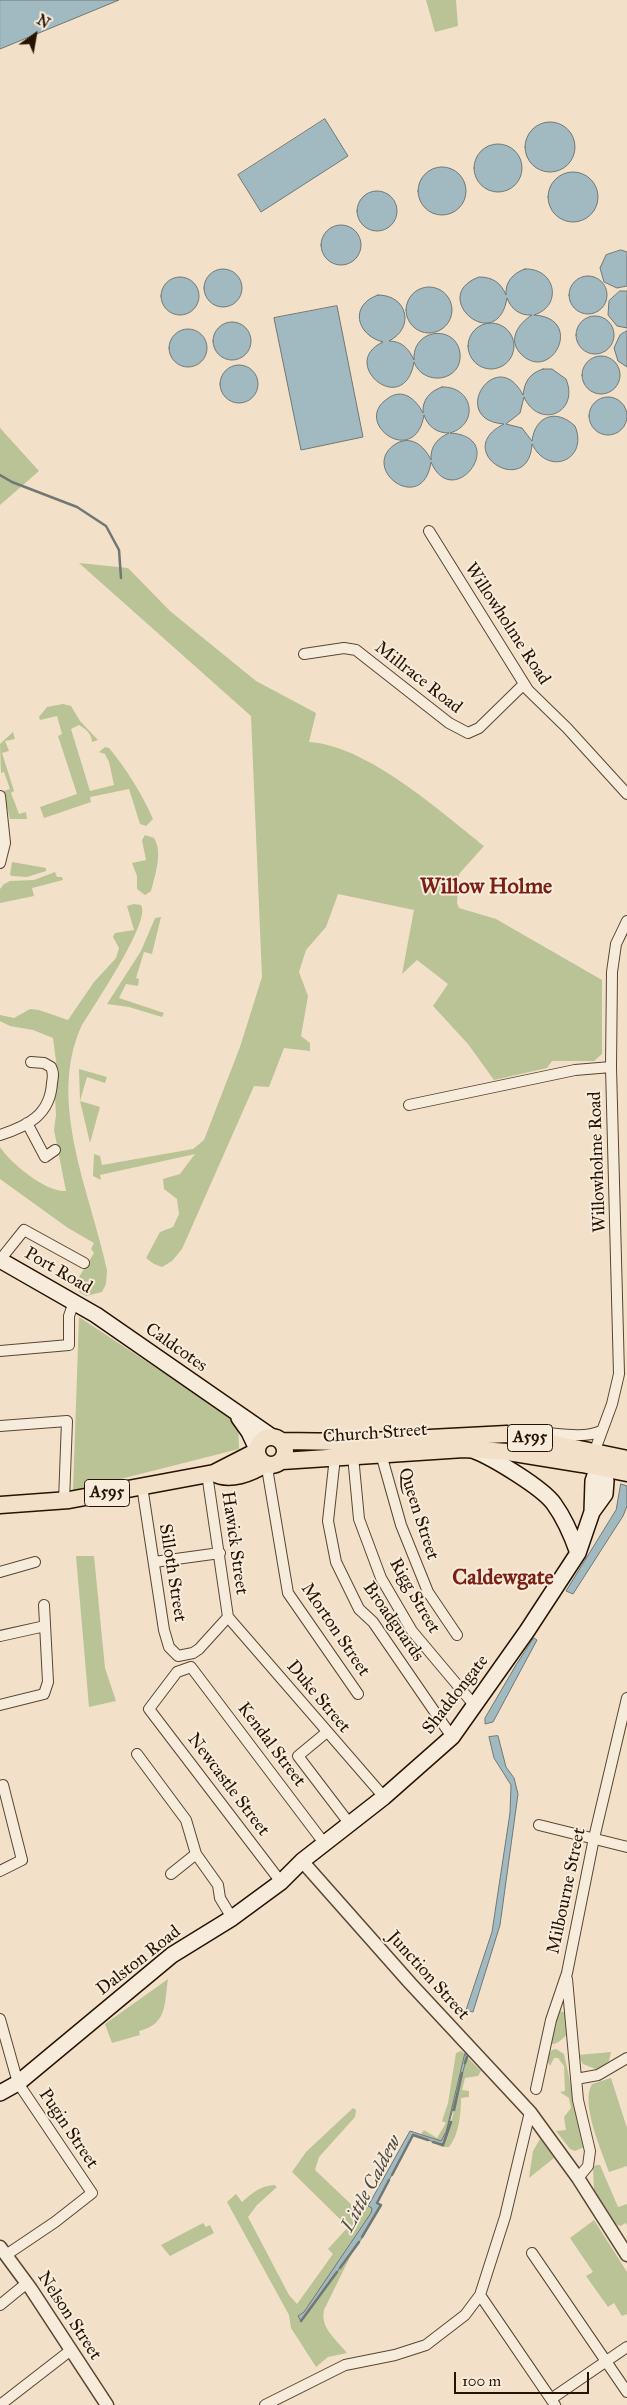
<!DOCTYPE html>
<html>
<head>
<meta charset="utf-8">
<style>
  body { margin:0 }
  #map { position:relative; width:627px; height:2405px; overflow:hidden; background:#f2e1c8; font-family:"IM FELL Great Primer",serif }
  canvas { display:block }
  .north { position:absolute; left:10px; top:10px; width:50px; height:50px; -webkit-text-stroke:4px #f7ecdb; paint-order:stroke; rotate:32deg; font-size:14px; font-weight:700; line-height:20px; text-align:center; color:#261300 }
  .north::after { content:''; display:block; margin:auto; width:18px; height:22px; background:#261300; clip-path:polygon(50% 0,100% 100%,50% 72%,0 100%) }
  .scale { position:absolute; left:454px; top:2372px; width:135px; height:22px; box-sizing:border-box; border:2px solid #261300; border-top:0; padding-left:6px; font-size:15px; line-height:18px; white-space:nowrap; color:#261300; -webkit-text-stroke:4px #f7ecdb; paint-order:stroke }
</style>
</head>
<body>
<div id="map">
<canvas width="627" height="2405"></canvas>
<div class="north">N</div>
<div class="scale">100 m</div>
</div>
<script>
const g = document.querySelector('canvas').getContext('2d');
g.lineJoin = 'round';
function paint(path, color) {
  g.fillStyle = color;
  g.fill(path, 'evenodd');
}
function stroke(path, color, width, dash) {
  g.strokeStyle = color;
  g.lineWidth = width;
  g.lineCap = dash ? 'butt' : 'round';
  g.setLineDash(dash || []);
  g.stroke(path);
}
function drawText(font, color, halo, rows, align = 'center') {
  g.font = font + ' "IM FELL Great Primer",serif';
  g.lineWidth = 4;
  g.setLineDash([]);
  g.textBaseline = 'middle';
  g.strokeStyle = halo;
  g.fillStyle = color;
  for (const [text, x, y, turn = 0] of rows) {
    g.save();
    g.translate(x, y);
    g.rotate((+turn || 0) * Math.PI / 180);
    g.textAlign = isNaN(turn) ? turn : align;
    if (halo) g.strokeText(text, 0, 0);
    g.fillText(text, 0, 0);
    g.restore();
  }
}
paint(new Path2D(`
  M426,0H456L458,26L435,32Z
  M0,428L39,471L0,505Z
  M79,563L128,568L170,611L256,681L316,713L309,742C366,745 440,811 484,846L459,874L457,903L459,908L496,919L602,980V1054L594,1061H552L547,1068L494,1080L468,1044L433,1006L448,984L417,960L402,974L414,910L338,894L326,927L306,950L299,972L308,996L301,1036L310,1043V1051L284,1048L269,1087L254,1086L182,1249L172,1261L162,1267L154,1264L146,1258L160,1232L173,1227L179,1214L177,1199L164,1189L163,1179L180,1174L195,1154L100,1175L101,1180L93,1176L94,1154L100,1156L102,1165L193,1149L204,1140L240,1047L262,977L251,716Z
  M63,704L71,706L80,721L98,740L92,742C92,734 86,729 79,725L71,729L90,791L114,785L109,762L105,754L99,752L105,747L109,748C127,770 141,792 153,819L146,826L140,824L129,789L90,797L91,802L44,818L40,807L77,794L58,736L62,734L57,716L40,720L39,717L47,707Z
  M13,732L15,739L5,741L9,751L2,753L14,791L11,793L19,814L26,812L27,819H10L3,791L10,789L4,772L1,773L0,744Z
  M145,835L154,838C163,852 155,876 151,891L145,895L137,889V876L132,863L146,860L142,840Z
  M12,862L46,868V871L27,877L12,876L10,875Z
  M55,872L57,877H62L63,880L32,888L34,896L0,903V889L4,884L10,881L34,880Z
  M134,904L141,905C152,921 92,1008 81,1027C47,1103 91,1194 107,1270L106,1284L102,1292L86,1296L79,1292L85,1282L79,1277L94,1253L91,1249L94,1243L68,1228L0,1179V1147C10,1163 47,1193 66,1191L54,1130L56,1115L54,1081L57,1069L53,1038L33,1030L10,1026L0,1021V1015L14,1018L30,1009L39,1010L68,1020L94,982L116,958L119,948L113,937L115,933L134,930L127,906Z
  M161,917L152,954L144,952L136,978L139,979L138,986L126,984L119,998L164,1013L162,1017L129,1007L107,1004L141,951L155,918Z
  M79,1069L107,1077L105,1083L87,1077L80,1101L100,1107L90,1143L80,1101Z
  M79,1317L238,1422L239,1449L73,1491Z
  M76,1556H94L105,1668L116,1701L89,1707Z
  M168,1979C164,2004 168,2024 139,2031L140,2035L112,2043L105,2024Z
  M557,2010L566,2013L568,2034C561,2039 557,2047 547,2043L549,2036L556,2027L555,2019Z
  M556,2049L564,2054L584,2145V2147L575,2151L570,2149L556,2131L566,2130L564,2117L571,2108L569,2098L560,2092L565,2091L564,2066L558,2058H554L550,2066L546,2058L552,2050Z
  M461,2051L465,2054L446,2132L441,2142L421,2134L424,2130L437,2138L446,2123L442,2121L448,2103L456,2053Z
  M611,2052L609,2061L598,2070L583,2064L578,2055Z
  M467,2057L481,2071L478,2076L465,2078L462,2090L469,2091V2097L461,2098C461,2113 459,2135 449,2147H442L436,2144L441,2145L450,2127Z
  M611,2078L627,2128V2166L609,2172C602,2152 580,2103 592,2084Z
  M353,2108L356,2110L355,2117L319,2157L315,2170L354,2207C361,2209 365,2209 371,2203L373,2210L324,2310C320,2328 336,2339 347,2353L328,2357L316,2367L291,2328L289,2315L227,2202L236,2194L242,2202C252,2193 260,2186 274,2185L277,2187L257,2205L248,2217L289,2295L297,2304L333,2254L328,2249L348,2227L292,2172L306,2152Z
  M540,2139L554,2158L529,2178L533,2151Z
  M596,2165H600L618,2207L627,2204V2225L625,2223L621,2226L617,2225L594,2190L593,2168Z
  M594,2220L627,2272V2314L622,2316L614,2303L608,2307L586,2276L593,2272L570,2238Z
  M203,2223L206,2227L210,2225L214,2233L170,2256L161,2245Z`), '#b9c396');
const water = new Path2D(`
  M0,0H119L0,49Z
  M325,119L348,156L261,212L238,175Z
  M525 147a25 25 0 1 1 50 0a25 25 0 1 1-50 0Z
  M474 168a24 24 0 1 1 48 0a24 24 0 1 1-48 0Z
  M418 191a24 24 0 1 1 48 0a24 24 0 1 1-48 0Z
  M548 197a25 25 0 1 1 50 0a25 25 0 1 1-50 0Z
  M357 211a20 20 0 1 1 40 0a20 20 0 1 1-40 0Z
  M321 245a20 20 0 1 1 40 0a20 20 0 1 1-40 0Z
  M621,250L627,252V286L617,288L604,282L600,268L606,255Z
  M525,269C556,268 563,306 534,315C585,318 552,383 522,355C506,340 519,323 532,315C520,316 511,309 507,298C497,357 427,296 479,277C493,277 501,283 506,295C505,282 513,273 525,269Z
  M204 288a19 19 0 1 1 38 0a19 19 0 1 1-38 0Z
  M569 295a19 19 0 1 1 38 0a19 19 0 1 1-38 0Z
  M161 296a19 19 0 1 1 38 0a19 19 0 1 1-38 0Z
  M406 310a23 23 0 1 1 46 0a23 23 0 1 1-46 0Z
  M620,291H627V328L617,326L608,315L609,301Z
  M378,295C408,295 415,328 389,341C402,341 409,349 414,360C412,328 456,324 460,353C463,382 423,387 414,362C404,420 337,363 383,342C356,335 349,305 378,295Z
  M337,306L363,437L301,450L274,318Z
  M576 335a19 19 0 1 1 38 0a19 19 0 1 1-38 0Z
  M213 341a19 19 0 1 1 38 0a19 19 0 1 1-38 0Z
  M468 346a23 23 0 1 1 46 0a23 23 0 1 1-46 0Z
  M169 348a19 19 0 1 1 38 0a19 19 0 1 1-38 0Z
  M627,331V367L618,361L614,348L620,335Z
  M582 375a19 19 0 1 1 38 0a19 19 0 1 1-38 0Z
  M220 384a19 19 0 1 1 38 0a19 19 0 1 1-38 0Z
  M543,369H552L566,379C580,413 539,430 524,397L520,413L506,424L522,428L532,441C535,416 556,408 575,426C589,460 548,477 532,444C529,500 450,451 504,424C447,420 496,343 523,395C525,381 529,374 543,369Z
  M442,387C473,386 480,424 450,433C511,437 453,514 431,462C423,516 360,470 394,445C410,434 424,445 431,460C430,446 438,438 449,433C437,433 428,427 424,415C415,469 352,423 387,399C402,387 416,399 423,413C422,400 430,391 442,387Z
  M589 416a19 19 0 1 1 38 0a19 19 0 1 1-38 0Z
  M621,1484L627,1486V1506L623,1516L573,1594L566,1591L616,1510Z
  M534,1638L537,1640L493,1722L485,1724V1718L516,1665Z
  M498,1736L506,1767L514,1778L518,1794L500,1925L473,2012L466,2010L492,1932L510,1813L511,1785L494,1758L489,1737Z
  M465,2054L467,2057L443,2145L413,2135L377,2203L381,2205L362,2238L301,2321L298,2316L304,2312L371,2213L372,2208L368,2206L410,2131L441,2141L446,2132Z`);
paint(water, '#a1bac1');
stroke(water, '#707774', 1);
stroke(new Path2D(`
  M0,475L12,482L77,507L106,526L119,550L121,578
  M465,2063L467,2057
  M454,2110L462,2073
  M433,2142L443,2145L451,2122
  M392,2175L413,2135L428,2140
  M362,2237L381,2205L377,2203L389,2180
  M340,2268L359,2242
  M301,2321L337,2272`), '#707774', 2.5);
const minor = new Path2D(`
  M429,531L528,690L567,728L627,794
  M304,654L344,648L356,650L449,723L468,733L479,728L524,684
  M0,796L5,843L0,863
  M409,1105L575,1070L611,1067
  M27,1123L45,1157L55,1150
  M0,1135C28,1126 50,1115 52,1083C53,1077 54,1073 51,1067L44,1063L31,1062
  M0,1260L24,1230L84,1263
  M0,1351L69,1345V1316L74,1302
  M0,1426L67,1421L64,1501
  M521,1432C547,1430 579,1441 601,1431
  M595,1450L612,1404L619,1374L611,1067L612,972L616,944L627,921
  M381,1454L401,1525L428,1592L457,1635
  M353,1456L359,1519L381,1578L412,1631L475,1706
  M335,1457L328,1521L336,1562L359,1609L373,1622L452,1737
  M270,1466L268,1474L288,1593L358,1694
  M207,1474L228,1617
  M142,1486L164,1630L169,1647L178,1656L193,1653L199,1649L228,1617
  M154,1562L220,1553
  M0,1572L35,1562
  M228,1617L384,1797
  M0,1636L45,1626
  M0,1705L44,1694L48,1682L44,1605
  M327,1732L298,1756L349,1823
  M137,1754L186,1820L196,1854L218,1885L220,1898L232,1918
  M539,1825L627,1847
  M0,1871L22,1860L3,1785
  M171,1874L196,1854
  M281,1882L149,1709L177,1672L191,1667L324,1843
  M567,1979L578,2100L590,2151L588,2166L578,2178
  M0,2019L18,2083L92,2193L55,2222L6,2255
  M576,2079L598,2075L627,2058
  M536,2089L551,2020L567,1973L594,1838L627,1698
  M532,2253L627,2392
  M480,2295L555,2405
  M0,2305L27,2283
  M551,2399L627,2347
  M0,2405L71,2350
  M265,2405L345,2365L395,2355L426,2345L465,2315L480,2295L505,2217L530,2112`);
const tertiary = new Path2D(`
  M302,1861L410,1983L530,2112L578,2178L627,2255
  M0,2247L31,2289L107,2405`);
const secondary = new Path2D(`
  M0,1260L96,1315L272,1437
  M239,1418L249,1432L257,1449
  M475,1451C493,1458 543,1488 554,1504C565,1519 572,1536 578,1553
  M592,1512L593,1481L598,1467
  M0,2093L18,2083L172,1955L232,1918L281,1882L302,1861L384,1797L452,1737L527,1631L578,1553L592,1512L605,1494L606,1481L598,1467L596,1458`);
const primary = new Path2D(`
  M257 1451a14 14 0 1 1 28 0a14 14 0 1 1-28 0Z
  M281,1441L352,1442L507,1434L627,1459
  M282,1461L464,1449L508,1452L582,1464L627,1473
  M214,1473C229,1482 252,1473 265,1464
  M0,1505L69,1500L214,1473L257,1451`);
stroke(minor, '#594632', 12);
stroke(tertiary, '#594632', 15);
stroke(secondary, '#261300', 18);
stroke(primary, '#261300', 19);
stroke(minor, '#f7ecdb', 10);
stroke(tertiary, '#f7ecdb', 12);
stroke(secondary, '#f7ecdb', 15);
stroke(primary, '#f2e1c8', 16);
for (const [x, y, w] of [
  [530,1438,45],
  [107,1493,45]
]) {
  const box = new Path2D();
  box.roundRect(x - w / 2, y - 13.5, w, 27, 4);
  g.fillStyle = '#f7ecdb';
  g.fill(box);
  stroke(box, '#261300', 1);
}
drawText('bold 16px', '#261300', null, [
  ["A595",530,1438],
  ["A595",107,1493]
]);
drawText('18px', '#261300', '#f7ecdb', [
  ["Willowholme Road",507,624,57],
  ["Millrace Road",418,678,38],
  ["Willowholme Road",598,1162,-92],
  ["Port Road",58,1271,30],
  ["Caldcotes",176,1348,35],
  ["Church Street",375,1434,-4],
  ["Queen Street",418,1514,72],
  ["Hawick Street",234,1543,82],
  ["Silloth Street",172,1573,81],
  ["Rigg Street",414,1596,60],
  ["Broadguards",393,1622,55],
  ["Morton Street",335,1630,56],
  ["Shaddongate",456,1695,-52],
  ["Duke Street",318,1697,50],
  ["Kendal Street",271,1745,53],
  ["Newcastle Street",228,1785,53],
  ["Milbourne Street",567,1891,-78],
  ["Dalston Road",139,1961,-38],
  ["Junction Street",428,1976,48],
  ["Pugin Street",68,2129,56],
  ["Nelson Street",69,2316,57]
]);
drawText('italic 19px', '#514d44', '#f7ecdb', [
  ["Little Caldew",372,2184,-62]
]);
drawText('bold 22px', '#7a1f14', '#f7ecdb', [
  ["Willow Holme",486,888],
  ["Caldewgate",503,1579]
]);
</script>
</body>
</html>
